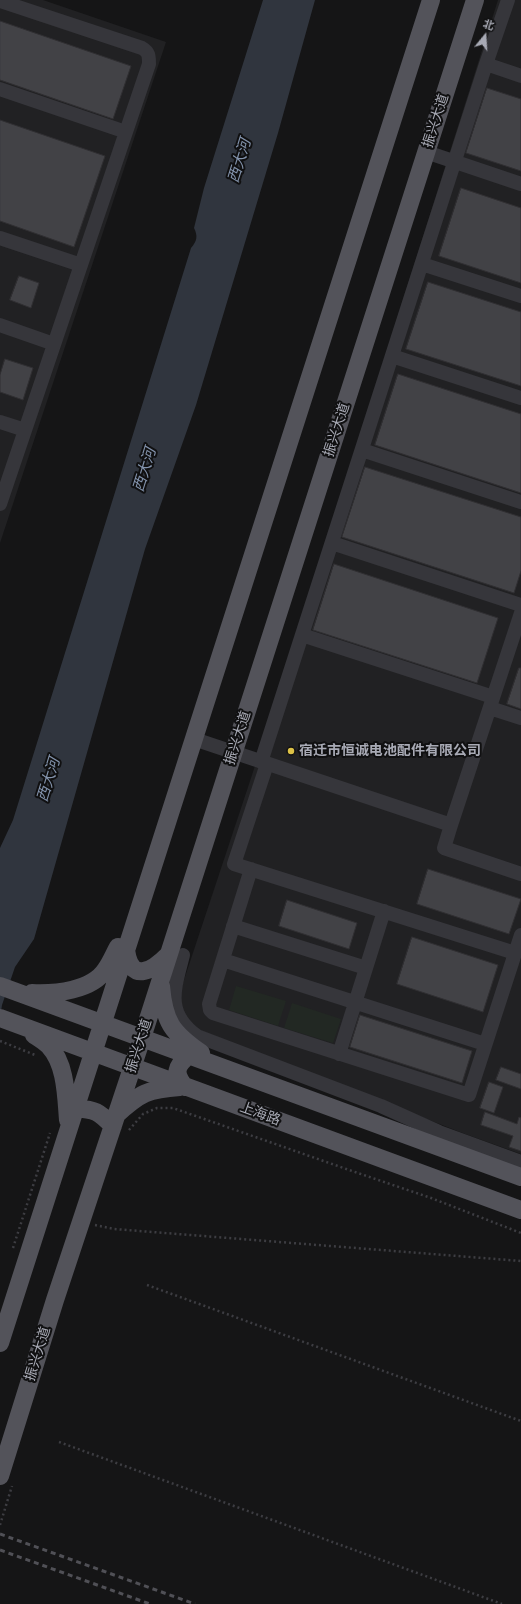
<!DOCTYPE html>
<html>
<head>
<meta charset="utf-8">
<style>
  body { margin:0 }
  #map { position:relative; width:521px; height:1604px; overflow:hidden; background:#151516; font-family:"Open Sans","Noto Sans SC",sans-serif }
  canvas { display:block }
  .north { position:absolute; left:465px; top:16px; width:40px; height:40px; -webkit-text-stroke:3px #101011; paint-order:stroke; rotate:18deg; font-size:11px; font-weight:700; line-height:16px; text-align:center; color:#a8aab5 }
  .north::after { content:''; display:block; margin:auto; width:14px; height:18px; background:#a8aab5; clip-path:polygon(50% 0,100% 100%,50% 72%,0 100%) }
</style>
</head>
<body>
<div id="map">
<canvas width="521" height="1604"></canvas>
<div class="north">北</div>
</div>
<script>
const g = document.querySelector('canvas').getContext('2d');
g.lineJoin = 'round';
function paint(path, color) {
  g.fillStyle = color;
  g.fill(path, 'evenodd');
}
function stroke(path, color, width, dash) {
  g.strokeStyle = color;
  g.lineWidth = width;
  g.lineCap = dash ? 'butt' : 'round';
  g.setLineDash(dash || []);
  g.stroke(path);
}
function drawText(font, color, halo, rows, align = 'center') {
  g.font = font + ' "Open Sans","Noto Sans SC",sans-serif';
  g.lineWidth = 4;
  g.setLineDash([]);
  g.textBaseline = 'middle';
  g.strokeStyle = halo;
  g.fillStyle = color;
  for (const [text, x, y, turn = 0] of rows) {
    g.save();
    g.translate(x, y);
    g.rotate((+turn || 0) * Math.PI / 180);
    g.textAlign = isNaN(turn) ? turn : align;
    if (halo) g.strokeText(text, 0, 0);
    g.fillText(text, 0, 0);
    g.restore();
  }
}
paint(new Path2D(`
  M0,0H43L166,42L0,543Z
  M498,0H521V1154L465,1134L171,1019L252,775Z`), '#212123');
paint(new Path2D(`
  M236,986L286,1001L278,1026L229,1010Z
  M292,1003L341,1019L333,1043L284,1028Z`), '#222823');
paint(new Path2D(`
  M263,0H315L278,133L196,405L145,549L34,939L15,967L2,1005L0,1018V848L13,820L191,248C197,241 198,236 194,228L204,188Z`), '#30353e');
const building = new Path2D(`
  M0,21L131,66L113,119L0,80Z
  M487,88L521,99V171L466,153Z
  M0,120L105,156L74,247L0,221Z
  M461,188L521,208V283L439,256Z
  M19,276L39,283L31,308L10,300Z
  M428,282L521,312V386L406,349Z
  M5,359L33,368L23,400L0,392V375Z
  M398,374L521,414V493L375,445Z
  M365,467L521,517V571L514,593L342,537Z
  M334,564L498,618L477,683L313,630Z
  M519,668H521V709L507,704Z
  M428,869L521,899L509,934L417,904Z
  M287,900L357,923L349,949L279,926Z
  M412,937L498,965L483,1012L397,984Z
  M360,1015L472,1051L462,1083L350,1047Z
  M501,1067L521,1074V1089L496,1080Z
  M489,1082L503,1087L494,1113L480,1108Z
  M485,1112L517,1124L519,1117L521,1118V1151L509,1147L513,1136L481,1125Z`);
paint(building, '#424246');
stroke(building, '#302f32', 1);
stroke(new Path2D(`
  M0,1041L35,1055
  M129,1130L143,1114L157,1108H173L352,1171L431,1198L521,1233
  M95,1225L114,1229L521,1261
  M13,1248L50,1133
  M147,1285L521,1421
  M59,1442L502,1604
  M0,1525L12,1486`), '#3d3d42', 2.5, [2, 3]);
stroke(new Path2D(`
  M0,1L142,48C149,52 149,56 149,64L0,504
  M486,64L508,0
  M0,89L126,132
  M426,152L521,184
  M0,238L81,265
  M422,264L521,296
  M0,325L54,344
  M392,356L521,398
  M0,422L25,430
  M362,450L521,502
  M332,543L521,605
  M302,635L493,697
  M490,708L521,718
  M194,739L451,825L521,613
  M261,762L486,64L521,76
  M267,764L234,864L515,953
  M451,825L444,848L521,874
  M251,869L209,1004L210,1010L213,1013L469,1095L521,935
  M233,926L366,968
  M183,955C175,988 164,1012 197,1036L381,1106L439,1132L521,1162
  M223,960L485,1044
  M339,1054L384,911`), '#36363b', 14);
stroke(new Path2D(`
  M126,950C131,983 151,972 168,955
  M0,986L521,1177
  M161,986C164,1022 172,1033 201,1053
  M32,993C55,994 92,991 106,969C111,962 114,954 118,947
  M0,1018L521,1210
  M34,1035C39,1038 45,1042 49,1046C66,1064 66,1096 68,1120
  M185,1087C174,1073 175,1067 189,1055
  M75,1108C96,1110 98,1111 113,1126
  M116,1115C140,1093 148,1089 180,1087
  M0,1343L431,0
  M0,1476L55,1300L142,1038L475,0`), '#53535a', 18);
stroke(new Path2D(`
  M0,1534L195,1604
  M0,1550L150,1604`), '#505056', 3, [5, 4]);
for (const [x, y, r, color] of [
  [291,751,4,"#ddc247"]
]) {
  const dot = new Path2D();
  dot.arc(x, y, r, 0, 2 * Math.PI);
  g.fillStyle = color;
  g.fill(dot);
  stroke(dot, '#101011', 1.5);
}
drawText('14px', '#a8aab5', '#101011', [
  ["振兴大道",436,121,-72],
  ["振兴大道",337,430,-72],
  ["振兴大道",238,738,-72],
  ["振兴大道",139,1046,-72],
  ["上海路",260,1114,20],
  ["振兴大道",38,1354,-73]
]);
drawText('bold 14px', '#a8aab5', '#101011', [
  ["宿迁市恒诚电池配件有限公司",299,751]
], 'left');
drawText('italic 15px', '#8393ac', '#101011', [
  ["西大河",240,161,-73],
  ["西大河",145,470,-73],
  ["西大河",49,780,-73]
]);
</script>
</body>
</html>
